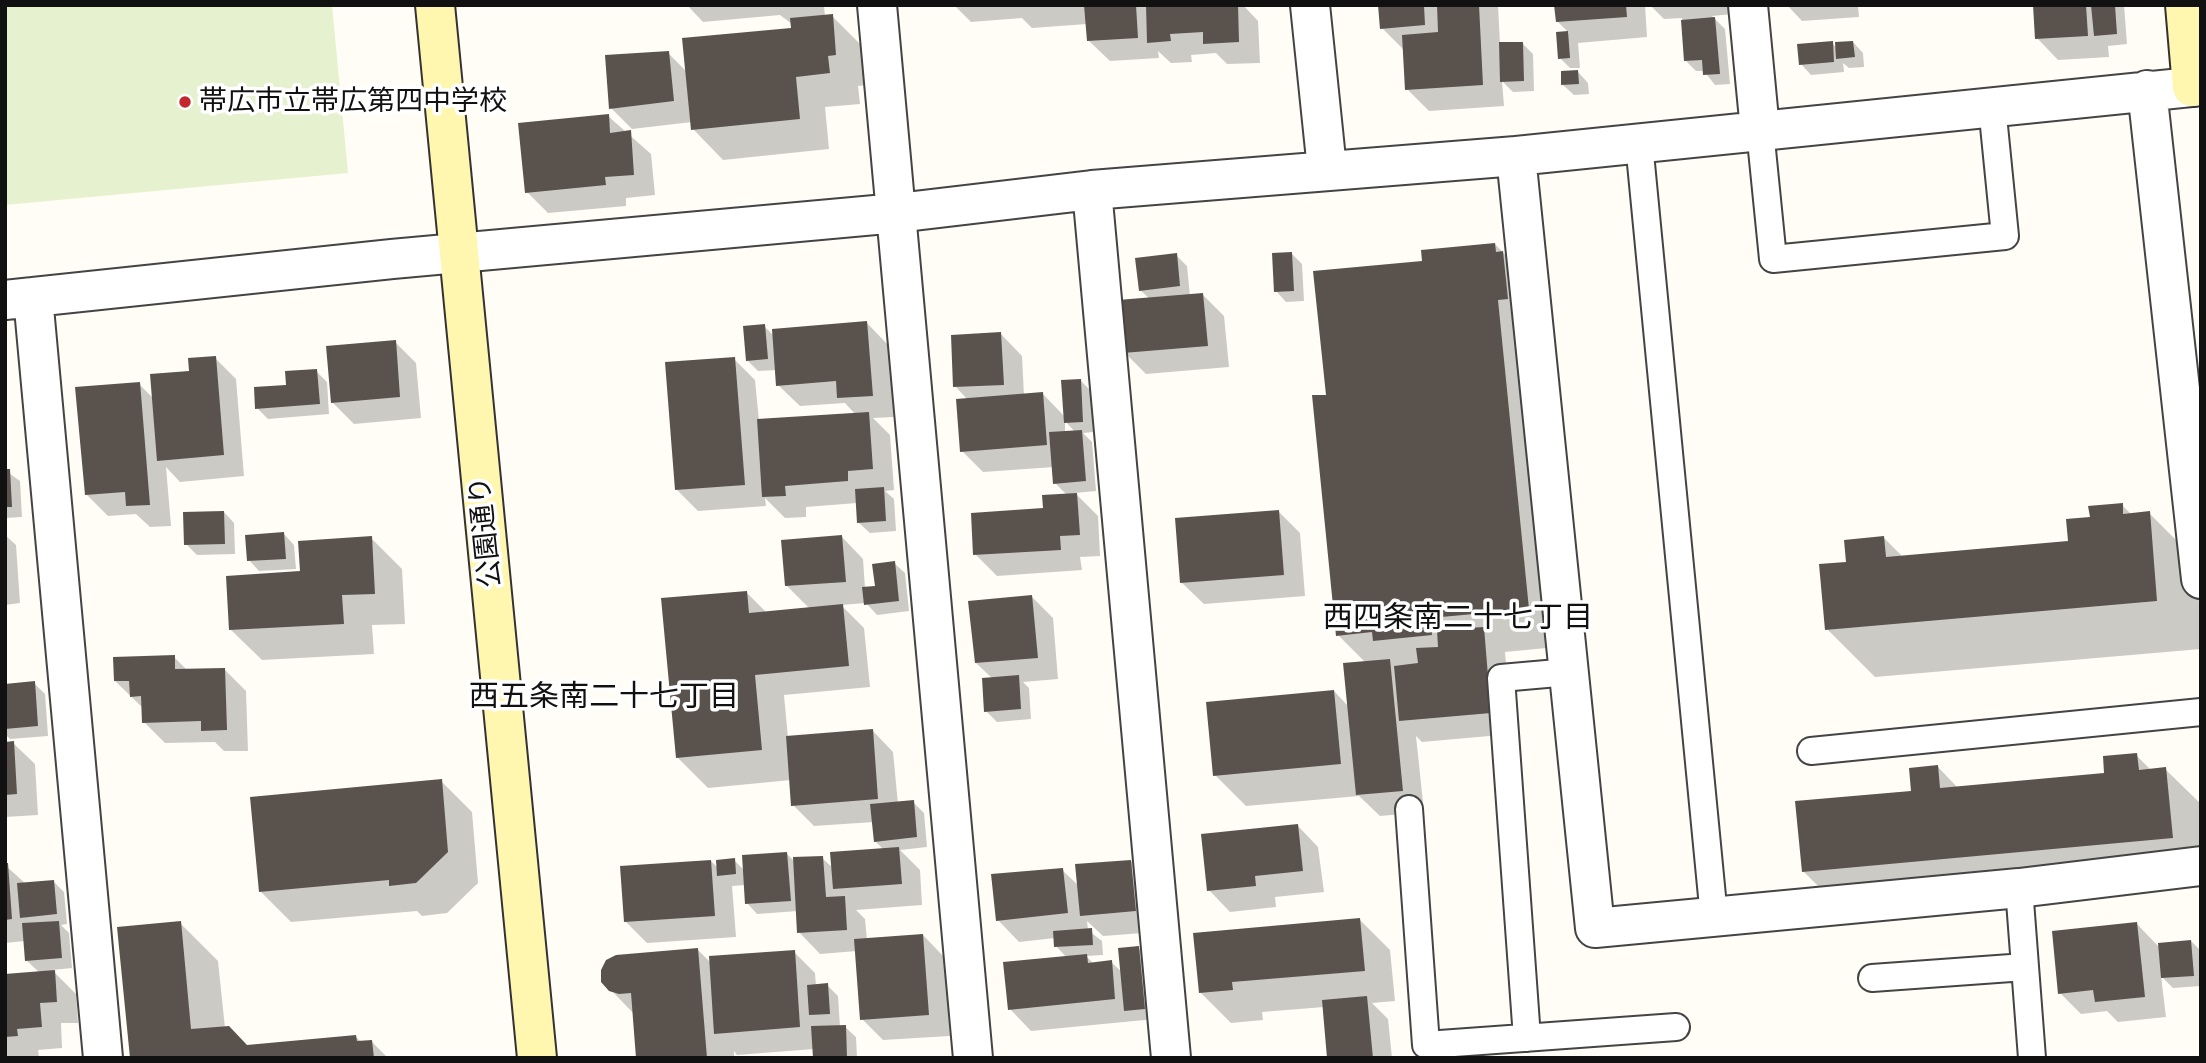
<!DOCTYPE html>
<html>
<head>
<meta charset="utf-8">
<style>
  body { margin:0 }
  #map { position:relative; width:2206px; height:1063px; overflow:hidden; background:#fffdf5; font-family:"Zilla Slab",serif }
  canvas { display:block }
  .frame { position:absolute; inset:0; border:7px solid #111; pointer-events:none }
</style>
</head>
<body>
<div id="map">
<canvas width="2206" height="1063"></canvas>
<div class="frame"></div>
</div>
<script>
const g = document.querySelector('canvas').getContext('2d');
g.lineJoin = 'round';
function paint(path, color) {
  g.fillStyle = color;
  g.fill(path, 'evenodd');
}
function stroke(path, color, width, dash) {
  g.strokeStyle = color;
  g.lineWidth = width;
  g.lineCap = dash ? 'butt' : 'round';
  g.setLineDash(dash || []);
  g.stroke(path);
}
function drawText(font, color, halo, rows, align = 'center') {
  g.font = font + ' "Zilla Slab","Noto Sans JP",serif';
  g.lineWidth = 7;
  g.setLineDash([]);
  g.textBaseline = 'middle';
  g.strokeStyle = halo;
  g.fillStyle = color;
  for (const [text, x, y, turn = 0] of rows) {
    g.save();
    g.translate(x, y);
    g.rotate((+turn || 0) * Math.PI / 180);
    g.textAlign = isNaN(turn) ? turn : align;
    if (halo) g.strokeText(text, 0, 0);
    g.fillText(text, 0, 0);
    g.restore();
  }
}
paint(new Path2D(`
  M5,5H332L348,173L5,205Z`), '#e6f2cf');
paint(new Path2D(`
  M687,5H824L825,17L832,16L863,47L866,85L858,86L860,104L825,107L829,149L723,160L693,129L692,122L632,129L611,108L668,53L687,72L793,29L792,24L780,15L703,22Z
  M954,5H1243L1258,21L1260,63L1227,64L1216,53L1191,55L1192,62L1171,63L1158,51L1159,58L1110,61L1088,40L1087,24L1032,28L1022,18L971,22Z
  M1380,5H1498L1500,44H1523L1533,54L1534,91L1513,92L1502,81L1504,106L1429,111L1407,89L1403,49L1382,28Z
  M1556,5H1645L1647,37L1578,43L1580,68H1570L1560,58L1558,33H1569L1557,21Z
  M1650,5H1732L1733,14L1712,16L1725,29L1730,84L1715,85L1704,71H1696L1686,61L1682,18L1664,19Z
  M1787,5H1858L1859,17L1802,21Z
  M2035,5H2124L2127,44L2108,46L2109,57L2058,60L2037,38Z
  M1853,42L1863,53L1864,67L1849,68L1843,63L1844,72L1811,75L1801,64L1832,43L1838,49Z
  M1578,72L1588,83L1589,94L1574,95L1563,85Z
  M608,116L651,154L655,195L626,198V206L548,213L527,192Z
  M2201,234V260L2199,235Z
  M1495,244L1540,291L1567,646L1505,652L1512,734L1422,742L1416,736L1424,812L1380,816L1359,796L1246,806L1215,775L1334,691L1349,707L1366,663L1338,635L1328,396L1424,262Z
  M1291,253L1302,264L1304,301L1286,302L1276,291Z
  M1176,255L1187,266L1190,296L1203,295L1224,316L1229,367L1146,374L1125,353L1150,299L1140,290Z
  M867,323L888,345L894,417L873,418L890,435L894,490L885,491L894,499L896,531L870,533L859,523L857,503L806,507V517L785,518L765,498L766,506L698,511L677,490L734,359L755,380L759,421L856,415L845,403L800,406L778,385L777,370L758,371L747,360L764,326L774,336Z
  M1001,334L1022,356L1024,396L1043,394L1065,417L1081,381L1091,391L1093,432L1083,433L1092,442L1096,491L1075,493L1098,516L1100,556L1080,557L1082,570L997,576L975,554L1067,495L1055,483L1054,467L983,472L962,451L968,400L955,386ZM1065,421L1075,432L1065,433Z
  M395,342L416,363L421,418L354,424L332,402Z
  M215,358L236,379L244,476L180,482L166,467L171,526L150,527L136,514L108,516L86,494L139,384L153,398Z
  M316,371L327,382L329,414L268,419L257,408Z
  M5,464L6,471L20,481L22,517L5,518Z
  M2122,505L2132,515L2149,513L2197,561L2201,649L1875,677L1827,629L1848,563L1884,538L1903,557L2070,543L2091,518Z
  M224,512L234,523L235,554L197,555L186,544Z
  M1279,512L1300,533L1305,596L1204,604L1182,583Z
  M284,534L294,545L296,569L259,571L249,560Z
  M5,535L16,545L20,603L5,605Z
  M842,537L863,559L865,588L877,587L894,563L905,573L909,611L877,615L866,603L841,605L864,628L870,687L784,695L788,738L872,730L893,752L898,804L913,802L924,813L927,847L900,850L920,870L922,905L856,910L865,919L867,940L923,935L944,957L950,1036L883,1040L862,1019L857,951L820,954L799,932L798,911L757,914L747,903L745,885L732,886L736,937L647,943L626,922L711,861L719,869L734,860L744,870L787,854L795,862L822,858L833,868L884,850L875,841L874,822L814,826L793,805L791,780L708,788L677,757L747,593L767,613L810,609L786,585Z
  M371,538L402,569L405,624L372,625L374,654L262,660L231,630L302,573Z
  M1031,596L1053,618L1058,679L1023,682L1029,688L1031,719L997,722L986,711L993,679L976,663Z
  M174,657L188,671L225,670L246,691L248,751H224L215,742L165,743L144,722L143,708L115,681Z
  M34,683L45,694L48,736L10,739L5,734V685Z
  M13,743L35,764L38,815L5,817V744Z
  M2136,755L2151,770L2165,769L2201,804V887L1851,919L1803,871L1913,792L1938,767L1958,788L2106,774Z
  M441,781L472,812L478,883L447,913L422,916L417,911L291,922L261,892Z
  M1297,825L1318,847L1324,892L1275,897L1276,907L1230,912L1209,890Z
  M1131,861L1152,883L1156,932L1103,936L1087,921L1088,930L1102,941L1103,955L1086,956L1094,964L1111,962L1122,972L1138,948L1149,959L1155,1019L1031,1031L1010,1009L1067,958L1056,946L1055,938L1019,942L998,920L1062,870L1079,886Z
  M5,865L26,884L54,882L64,892L67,924L61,925L69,933L72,968L52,970L76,994L78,1023H61L62,1048L38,1050L39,1057L5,1058V976L40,973L26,960L25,941L5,943Z
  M1360,920L1390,950L1395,1001L1372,1003L1388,1019L1392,1058H1329L1324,1007L1262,1012L1263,1020L1231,1023L1200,992Z
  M180,923L218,961L225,1028L247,1047L356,1037L362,1043L372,1042L388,1058H131Z
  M2137,924L2160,948L2191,941L2201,951V986L2173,988L2161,976L2166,1017L2118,1022L2107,1011L2081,1014L2060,993Z
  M698,950L711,963L794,952L815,973L816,986L827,985L838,996L840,1027H845L856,1037L857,1058H814V1049L737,1055L734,1051V1058H638L634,1014L610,989Z`), '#0003');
paint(new Path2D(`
  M1084,5H1136L1138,38L1087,41Z
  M1146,5H1238L1239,42L1203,44V32L1170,34L1171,41L1147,43Z
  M1378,5H1424L1425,25L1380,29Z
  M1437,5H1479L1483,85L1405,90L1402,35L1438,32Z
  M1554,5H1626L1627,17L1556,22Z
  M2033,5H2086L2088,36L2035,39Z
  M2091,5H2115L2117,34L2094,36Z
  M833,14L836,55L828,56L830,73L796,77L800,119L691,130L682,38L791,28L790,18Z
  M1715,17L1720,74L1703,75L1702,60L1684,61L1681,20Z
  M1568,31L1570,58L1558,59L1556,32Z
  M1833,41L1834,62L1799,65L1797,44Z
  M1853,41L1855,57L1836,59L1835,42Z
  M1499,42H1523L1524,81L1500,82Z
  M669,51L674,101L609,109L605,55Z
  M1578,70L1579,84L1561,85V71Z
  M609,114L610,133L631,130L634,175L605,177L606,185L525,193L518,123Z
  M1495,243L1496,252L1503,251L1508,299L1498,300L1529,609L1430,618L1432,635L1373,641L1372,632L1336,636L1312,395H1326L1313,271L1422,261L1421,250Z
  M1292,252L1294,291L1274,292L1272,253Z
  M1177,253L1180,286L1139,291L1135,258Z
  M1203,293L1208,346L1123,353L1118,300Z
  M867,321L873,396L837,398L836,381L776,386L772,329Z
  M765,324L768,359L746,361L743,326Z
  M1001,332L1004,385L953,387L951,335Z
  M396,340L400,397L331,403L326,346Z
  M216,356L224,455L157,461L150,374L189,371L188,358Z
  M735,357L745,485L675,490L665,362Z
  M317,369L320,404L255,409L254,387L286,385L285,371Z
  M1081,379L1083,422L1064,423L1061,380Z
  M140,382L150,505L126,506L125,492L85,495L75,387Z
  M1043,392L1047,445L960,452L956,399Z
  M869,412L873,469L848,471V481L785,486L786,496L762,497L757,419Z
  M1082,430L1086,481L1053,484L1049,432Z
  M5,469H10L12,507H5Z
  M884,487L886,521L857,523L855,489Z
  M1077,493L1080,535L1060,536L1061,550L973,555L971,513L1043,508L1042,495Z
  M2123,503V514L2150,511L2157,601L1825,630L1819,564L1846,562L1844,540L1884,536L1886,557L2068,541L2066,519L2090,517L2088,506Z
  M1279,510L1284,575L1180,583L1175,518Z
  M224,511L225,544L184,545L183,512Z
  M284,532L286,559L247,561L245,535Z
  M842,535L846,582L785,586L781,540Z
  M372,536L375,594L342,595L344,624L229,630L226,576L300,571L298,541Z
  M895,561L899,601L864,605L862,587L875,586L872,564Z
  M747,591L749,613L843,604L849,666L755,675L762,750L676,758L661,598Z
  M1032,595L1038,658L975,663L968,601Z
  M1484,627L1491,713L1399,721L1394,666L1418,663L1416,648L1438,647L1437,630Z
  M175,655V669L225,668L227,730L201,731V721L142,723L141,696L130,697L129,681H114L113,657Z
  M1390,659L1403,791L1356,795L1343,663Z
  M1019,675L1021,709L984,712L982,678Z
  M35,681L38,726L5,729V684Z
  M1334,690L1341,764L1213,776L1206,702Z
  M873,729L878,799L791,806L786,736Z
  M14,741L17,794L5,795V742Z
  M2137,753L2139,770L2166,767L2173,838L1802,872L1795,801L1911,791L1909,768L1938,765L1940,788L2104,773L2103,756Z
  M442,779L448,852L416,883L389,886V880L259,892L250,797Z
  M914,800L917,837L874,842L870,804Z
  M1298,824L1303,871L1255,876L1256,886L1207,891L1201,834Z
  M899,847L902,884L833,889L830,852Z
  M787,852L791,901L745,904L742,855Z
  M823,856L826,897L845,896L847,930L797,933L793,857Z
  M735,858L736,874L717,876L716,860Z
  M711,860L715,916L624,922L620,866Z
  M1131,860L1136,911L1080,916L1075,864Z
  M5,863H8L12,919L5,920Z
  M1063,868L1068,913L996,921L991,874Z
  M54,880L57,914L20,918L17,883Z
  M1360,918L1365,971L1232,982L1233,990L1199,993L1193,933Z
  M59,921L62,958L25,961L22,923Z
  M181,921L191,1029L229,1026L247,1045L356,1035L357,1041L372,1040L374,1058H130L117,927Z
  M2137,922L2145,997L2095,1002L2093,990L2058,994L2052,931Z
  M1092,928L1093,945L1054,947L1053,931Z
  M923,934L929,1015L860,1020L854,939Z
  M2191,940L2194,976L2161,978L2158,943Z
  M1139,946L1145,1009L1124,1011L1118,948Z
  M698,948L707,1058H636L631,993L619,994L609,991L601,982V970L606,960L616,955Z
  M795,950L800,1027L714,1034L709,956Z
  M1087,954L1088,963L1112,960L1115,999L1008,1010L1003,962Z
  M55,970L57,1002L40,1003L42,1027L17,1029L18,1036L5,1037V974Z
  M828,983L830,1014L809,1015L807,985Z
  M1367,996L1373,1058H1327L1322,1000Z
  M846,1025L847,1058H813L811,1026Z`), '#5a524d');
const lane = new Path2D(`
  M1760,130L1773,259L2005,236L1992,106
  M1639,143L1714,917
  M1811,751L2201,712
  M1409,809L1426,1045L1676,1027
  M2019,888L2032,1058
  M1872,978L2025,967
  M1527,1038L1501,678L1569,672`);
const street = new Path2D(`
  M877,5L973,1058
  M1310,5L1327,169
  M1748,5L1760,130
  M2147,90L2201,579
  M1516,156L1595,928L2019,888L2201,866
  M1092,190L1171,1058
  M33,297L103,1058
  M5,300L392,259L897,213L1092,190L1516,156L2201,86`);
const secondary = new Path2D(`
  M435,5L537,1058
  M2185,5L2192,87`);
stroke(lane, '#444', 30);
stroke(street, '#444', 42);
stroke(secondary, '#333', 42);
stroke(lane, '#fff', 26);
stroke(street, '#fff', 38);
stroke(secondary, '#fff6b0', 38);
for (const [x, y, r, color] of [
  [185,102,7,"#c4262e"]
]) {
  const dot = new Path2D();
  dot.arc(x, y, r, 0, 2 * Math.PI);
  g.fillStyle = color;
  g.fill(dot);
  stroke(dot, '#fff', 2.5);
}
drawText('28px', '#111', '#fff', [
  ["帯広市立帯広第四中学校",199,102]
], 'left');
drawText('28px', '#111', '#fff', [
  ["公園通り",486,532,-96]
]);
drawText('30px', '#111', '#fff', [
  ["西四条南二十七丁目",1458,618],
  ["西五条南二十七丁目",604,697]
]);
</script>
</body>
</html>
